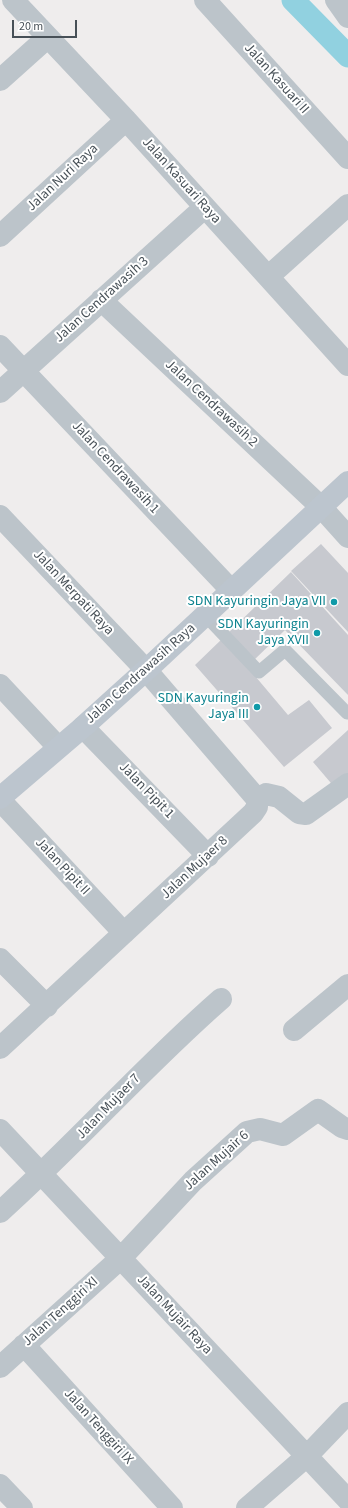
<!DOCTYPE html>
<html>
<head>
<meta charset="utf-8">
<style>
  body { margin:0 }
  #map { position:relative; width:348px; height:1508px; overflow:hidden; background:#efeded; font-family:"Source Sans 3",sans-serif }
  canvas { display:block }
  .scale { position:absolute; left:12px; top:20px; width:65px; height:18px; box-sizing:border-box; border:2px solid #475057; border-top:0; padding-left:5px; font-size:12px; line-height:14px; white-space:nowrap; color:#475057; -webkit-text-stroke:3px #fff; paint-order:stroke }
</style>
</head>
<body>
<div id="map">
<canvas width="348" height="1508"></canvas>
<div class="scale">20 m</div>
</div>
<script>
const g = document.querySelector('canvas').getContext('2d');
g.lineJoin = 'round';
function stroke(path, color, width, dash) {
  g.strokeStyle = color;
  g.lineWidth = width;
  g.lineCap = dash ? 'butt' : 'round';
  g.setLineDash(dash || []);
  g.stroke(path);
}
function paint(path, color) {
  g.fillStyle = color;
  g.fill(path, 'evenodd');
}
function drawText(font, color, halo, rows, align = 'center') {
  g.font = font + ' "Source Sans 3",sans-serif';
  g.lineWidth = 4;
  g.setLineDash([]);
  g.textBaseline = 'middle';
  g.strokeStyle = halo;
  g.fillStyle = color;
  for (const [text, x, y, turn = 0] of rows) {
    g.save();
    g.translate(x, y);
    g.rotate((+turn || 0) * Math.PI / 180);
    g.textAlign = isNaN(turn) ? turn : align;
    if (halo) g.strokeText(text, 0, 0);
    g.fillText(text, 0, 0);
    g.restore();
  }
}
stroke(new Path2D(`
  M293,0L348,56`), '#91d1e0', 23);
paint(new Path2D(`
  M321,544L348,573V632L291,571Z
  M291,572L348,635V695L285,630L252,662L226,635Z
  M223,638L288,715L309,700L332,728L284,767L195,665Z
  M348,730V779L336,789L313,762Z`), '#c7c9cf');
stroke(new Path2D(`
  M205,615L259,672L285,650L347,713`), '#bcc4ca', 13);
stroke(new Path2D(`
  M13,0L126,120L348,365
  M205,0L348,158
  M336,0L348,17
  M0,80L48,37
  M0,236L126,120
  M269,276L348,205
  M101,300L322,508L348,537
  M0,346L231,590
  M0,392L204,208
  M0,516L146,670L257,799V807L253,813L0,1048
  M0,685L58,747
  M83,727L208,856
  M257,799L266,794L279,797L299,813L306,814L348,784
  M0,800L124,933
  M0,959L47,1006
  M294,1030L348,985
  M0,1130L348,1500
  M0,1212C76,1144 144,1066 221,999
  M24,1345L172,1508
  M0,1367L121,1258L193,1181L247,1132L260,1129L283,1135L318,1110L342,1127L348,1129
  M0,1485L22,1508
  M247,1508L307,1456L348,1413`), '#bcc4ca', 22);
stroke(new Path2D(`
  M0,798L83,727L156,661L348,482`), '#bcc5ce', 22);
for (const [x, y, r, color] of [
  [334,602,4,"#0f9aa8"],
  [317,633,4,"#0f9aa8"],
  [257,707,4,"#0f9aa8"]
]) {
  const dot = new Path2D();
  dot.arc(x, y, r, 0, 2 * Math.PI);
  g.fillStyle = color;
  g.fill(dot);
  stroke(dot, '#fff', 1.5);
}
drawText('14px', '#475057', '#fff', [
  ["Jalan Kasuari II",276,79,48],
  ["Jalan Nuri Raya",63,178,-43],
  ["Jalan Kasuari Raya",181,181,48],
  ["Jalan Cendrawasih 3",102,300,-42],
  ["Jalan Cendrawasih 2",211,404,43],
  ["Jalan Cendrawasih 1",115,468,47],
  ["Jalan Merpati Raya",73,593,47],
  ["Jalan Cendrawasih Raya",141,674,-42],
  ["Jalan Pipit 1",146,791,46],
  ["Jalan Pipit II",62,867,47],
  ["Jalan Mujaer 8",195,868,-43],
  ["Jalan Mujaer 7",109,1107,-46],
  ["Jalan Mujair 6",217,1161,-42],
  ["Jalan Tenggiri XI",61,1312,-42],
  ["Jalan Mujair Raya",174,1315,47],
  ["Jalan Tenggiri IX",98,1427,48]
]);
drawText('14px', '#0d838f', '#fff', [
  ["SDN Kayuringin Jaya VII",326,602],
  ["SDN Kayuringin",309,625],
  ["Jaya XVII",309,641],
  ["SDN Kayuringin",249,699],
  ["Jaya III",249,715]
], 'right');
</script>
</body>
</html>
